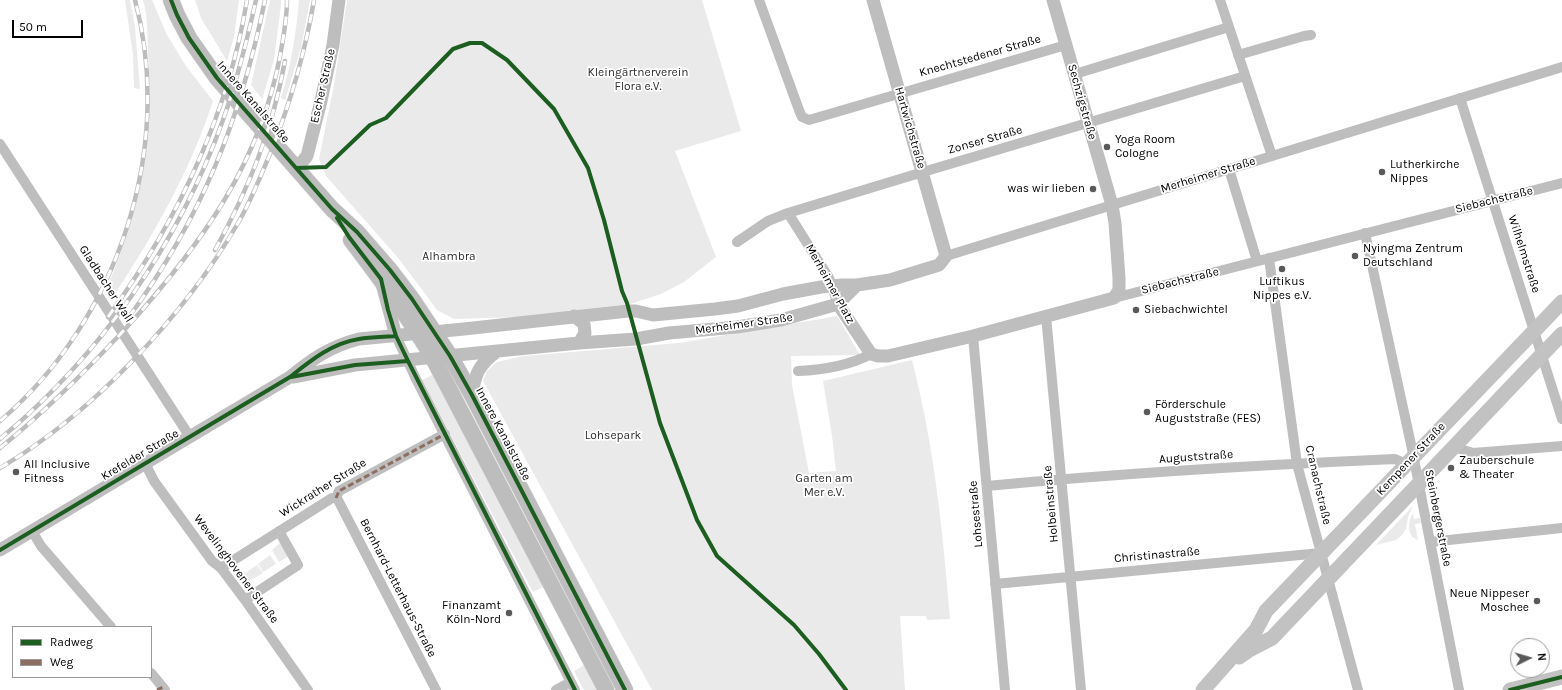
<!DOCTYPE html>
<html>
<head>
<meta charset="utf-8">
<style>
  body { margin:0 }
  #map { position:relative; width:1562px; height:690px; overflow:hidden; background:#fff; font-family:Karla,sans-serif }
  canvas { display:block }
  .legend { position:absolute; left:12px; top:626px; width:140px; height:52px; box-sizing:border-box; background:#fff; border:1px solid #999; margin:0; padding:5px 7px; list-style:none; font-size:12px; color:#000 }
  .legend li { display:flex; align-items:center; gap:8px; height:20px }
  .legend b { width:20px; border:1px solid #999 }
  .north { position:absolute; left:1510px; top:638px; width:40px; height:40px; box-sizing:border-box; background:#fff; border:1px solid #999; border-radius:50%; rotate:85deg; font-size:11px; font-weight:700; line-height:16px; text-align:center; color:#000 }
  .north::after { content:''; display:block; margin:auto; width:14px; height:18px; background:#595959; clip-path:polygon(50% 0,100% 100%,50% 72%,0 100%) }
  .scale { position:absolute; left:12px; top:20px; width:71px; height:18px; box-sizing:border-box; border:2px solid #000; border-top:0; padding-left:5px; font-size:12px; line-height:14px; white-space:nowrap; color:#000; -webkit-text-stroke:3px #fff; paint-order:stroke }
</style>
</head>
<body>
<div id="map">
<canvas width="1562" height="690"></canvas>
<ul class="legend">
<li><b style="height:5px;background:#1b5e20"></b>Radweg</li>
<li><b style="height:5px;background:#8d6e63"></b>Weg</li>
</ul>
<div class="north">N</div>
<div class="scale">50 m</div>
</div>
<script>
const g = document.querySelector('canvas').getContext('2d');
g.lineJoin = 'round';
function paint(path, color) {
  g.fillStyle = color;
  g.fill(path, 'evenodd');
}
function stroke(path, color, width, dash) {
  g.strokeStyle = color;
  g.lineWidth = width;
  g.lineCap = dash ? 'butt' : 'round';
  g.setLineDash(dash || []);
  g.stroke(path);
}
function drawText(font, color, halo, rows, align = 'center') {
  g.font = font + ' Karla,sans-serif';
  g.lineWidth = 3.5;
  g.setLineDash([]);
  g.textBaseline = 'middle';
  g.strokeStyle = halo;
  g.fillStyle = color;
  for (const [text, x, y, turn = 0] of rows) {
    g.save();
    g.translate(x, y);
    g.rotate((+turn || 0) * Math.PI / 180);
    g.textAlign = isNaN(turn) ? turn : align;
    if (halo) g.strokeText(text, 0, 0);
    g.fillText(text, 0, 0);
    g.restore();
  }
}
paint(new Path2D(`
  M125,0H130L135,27L140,89L134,88L133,55Z
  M143,0H152L167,35L186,66L213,101C190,172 152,238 111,300L106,290C141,210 154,139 148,52C147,35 148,16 143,0Z
  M195,0H239L234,37L227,61L201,18Z
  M270,0H281V5L274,60L262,99L251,85Z
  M299,0H310L301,48L285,100L281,98C291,66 296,34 299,0Z
  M347,0H702L741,131L675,151L716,257L684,282L661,294L630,304L520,317L454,319L437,310L399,259L326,176L319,159L334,85Z
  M837,316L860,355L791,356L792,385L809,473L836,471L832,436L823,381L912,360C934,445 943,532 950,619L927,620L926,616H900L905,690H652L483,381L487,371L497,362L524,356L679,343Z
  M434,374L545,586L533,592L422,380Z
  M1413,506L1408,517L1406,529L1402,535L1396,540L1376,545Z
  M1413,513L1414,519L1420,518L1421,523L1415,524L1418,540L1412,537C1408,530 1408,521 1413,513Z
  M281,542L289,556L279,562L272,550Z
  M270,555L276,564L263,572L258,564Z
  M257,565L263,573L247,582L242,575Z
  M586,664L600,690H584L574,671Z`), '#eaeaea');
const primary = new Path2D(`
  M171,0L177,15L189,38L217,78L332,209L357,232L390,270L412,299L450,356L472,395L625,690
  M351,240C380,278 408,316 433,358L606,690`);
stroke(primary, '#dbdbdb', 17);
stroke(new Path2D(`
  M759,0L799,110L802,117L809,120L1066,45
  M1220,0L1272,156
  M1238,55L1304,36L1311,35
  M1075,74L1229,27
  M1460,98L1562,419
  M0,144L190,437
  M1229,169L1257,261
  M788,213L829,278L838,304
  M1365,233L1412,449L1459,690
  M737,242L768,221L788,213L923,172L1245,76
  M946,256L1562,67
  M1269,258L1297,464L1358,690
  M1114,298L1562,183
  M1046,316L1081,690
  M396,336L416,379L575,690
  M973,336L1005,690
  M798,371C823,370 848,366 871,354
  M1456,445L1460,449L1473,453L1562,446
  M145,463L154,481L212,561L221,568L245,600L308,690
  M987,486C1123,473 1259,465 1395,459L1406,464
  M336,498L338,500L436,690
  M336,498L339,491L445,434
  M32,531L41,546L111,627
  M1430,542L1562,528
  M221,568L332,498H336
  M995,584L1321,553
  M245,600L298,565L279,531
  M151,673L165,690
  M556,690L571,682`), '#bebebe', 10);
stroke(new Path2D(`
  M297,168L307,156L321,101L333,45L339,0
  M382,284L396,336
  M838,304L871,354L878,356H888L973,336L1114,298L1119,290V278L1115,223L1112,205L1053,0
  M574,316L584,324L585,333L579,343
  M293,377L355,365L579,343L636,339L669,333L737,327L781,320L838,304L857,285
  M472,395C475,373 479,365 497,351
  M0,550L290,377C312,359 331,346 359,339L464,329L628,311H636L653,315L715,309L738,306L783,294L821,287L842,285H857L890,280L939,265L946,256L873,0`), '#bebebe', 13);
stroke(new Path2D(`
  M1239,657L1249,650L1272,638L1529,368L1562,334
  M1203,690L1256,630L1266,611L1562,302
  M1510,690L1562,677`), '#c2c2c2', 15);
stroke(primary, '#bdbdbd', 16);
const rail = new Path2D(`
  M215,250C249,188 272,131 285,61
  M108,317C176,223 228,116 247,0
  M129,317C202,217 240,121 265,0
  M0,421C117,321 175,150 135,0
  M0,439C100,356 179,243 223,120C237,81 247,40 256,0
  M0,448C46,411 87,370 127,327C201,245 261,163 281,51C284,34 287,17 287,0
  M0,468C92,414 185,315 238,223C251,201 260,177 270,154C290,104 305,53 314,0`);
stroke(rail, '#bdbdbd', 4.5);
stroke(rail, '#fff', 3, [9]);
stroke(new Path2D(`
  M336,498L339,491L445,434
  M157,690L163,687`), '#8d6e63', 3, [6, 3]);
stroke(new Path2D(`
  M171,0L177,15L189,38L217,78L332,209L357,232L390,270L412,299L450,356L472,395L625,690
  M297,168L326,167L370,125L386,118L453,49L470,43H482L507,60L554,109L588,168L604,220L622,291L627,303L660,423L697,520L717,556L794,625L819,654L846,690
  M337,218L349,237L381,279L388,310L396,336L408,361L575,690
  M291,377L355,365L408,361
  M0,550L290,377C310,361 332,343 359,339C371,337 384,337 396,336
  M1510,690L1562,677`), '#1b5e20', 4);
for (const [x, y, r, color] of [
  [1107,147,4,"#595959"],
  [1382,172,4,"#595959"],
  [1093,189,4,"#595959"],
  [1355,256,4,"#595959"],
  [1282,269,4,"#595959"],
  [1136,310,4,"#595959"],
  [1147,412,4,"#595959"],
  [1451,468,4,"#595959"],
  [16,472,4,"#595959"],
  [1537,601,4,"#595959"],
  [509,613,4,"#595959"]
]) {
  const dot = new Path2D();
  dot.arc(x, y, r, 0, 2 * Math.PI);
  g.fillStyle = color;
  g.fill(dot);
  stroke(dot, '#fff', 1.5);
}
drawText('12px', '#000', '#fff', [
  ["Knechtstedener Straße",980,56,-16],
  ["Escher Straße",323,86,-77],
  ["Innere Kanalstraße",253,102,49],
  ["Sechzigstraße",1082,102,74],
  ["Hartwichstraße",910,128,74],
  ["Zonser Straße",985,140,-16],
  ["Merheimer Straße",1208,175,-17],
  ["Siebachstraße",1494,200,-14],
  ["Wilhelmstraße",1524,254,72],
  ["Siebachstraße",1180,281,-14],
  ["Gladbacher Wall",106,284,57],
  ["Merheimer Platz",830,284,61],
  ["Merheimer Straße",744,324,-8],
  ["Innere Kanalstraße",503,434,62],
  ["Krefelder Straße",140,455,-31],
  ["Auguststraße",1196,457,-4],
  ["Kempener Straße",1411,459,-47],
  ["Cranachstraße",1318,485,77],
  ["Wickrather Straße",323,488,-32],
  ["Holbeinstraße",1051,504,-95],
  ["Lohsestraße",976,514,-95],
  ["Steinbergerstraße",1438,518,79],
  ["Christinastraße",1157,555,-5],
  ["Wevelinghovener Straße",236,569,53],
  ["Bernhard-Letterhaus-Straße",398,588,63]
]);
drawText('12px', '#303030', '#fff', [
  ["Kleingärtnerverein",638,73],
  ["Flora e.V.",638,87],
  ["Alhambra",449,257],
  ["Lohsepark",613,436],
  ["Garten am",824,479],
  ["Mer e.V.",824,493]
]);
drawText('12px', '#000', '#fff', [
  ["Yoga Room",1115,140],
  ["Cologne",1115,154],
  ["Lutherkirche",1390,165],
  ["Nippes",1390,179],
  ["was wir lieben",1085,189,"right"],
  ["Nyingma Zentrum",1363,249],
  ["Deutschland",1363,263],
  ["Luftikus",1282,282,"center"],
  ["Nippes e.V.",1282,296,"center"],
  ["Siebachwichtel",1144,310],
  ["Förderschule",1155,405],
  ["Auguststraße (FES)",1155,419],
  ["Zauberschule",1459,461],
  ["& Theater",1459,475],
  ["All Inclusive",24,465],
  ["Fitness",24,479],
  ["Neue Nippeser",1529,594,"right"],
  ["Moschee",1529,608,"right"],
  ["Finanzamt",501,606,"right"],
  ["Köln-Nord",501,620,"right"]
], 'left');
</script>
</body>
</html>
